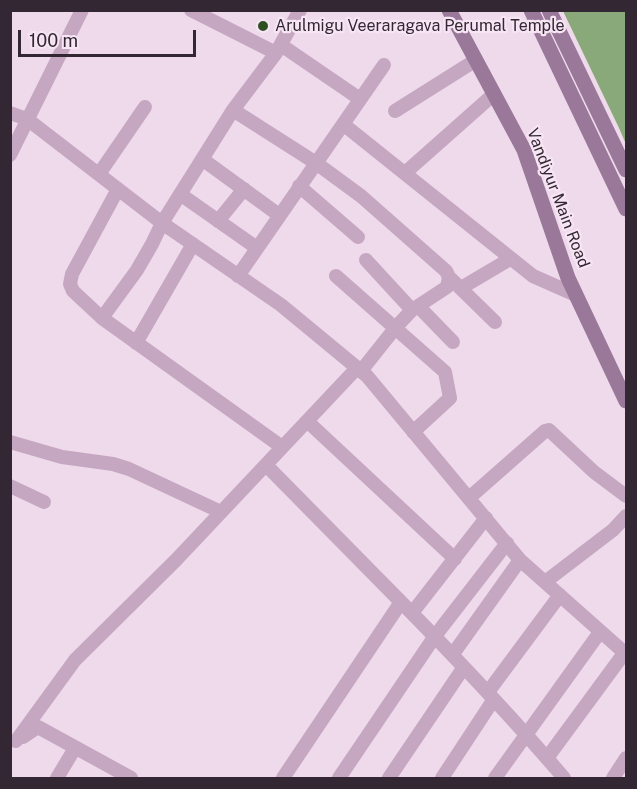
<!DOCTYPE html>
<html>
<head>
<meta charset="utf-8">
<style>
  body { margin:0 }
  #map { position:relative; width:637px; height:789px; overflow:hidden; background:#efdaeb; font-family:"Public Sans",sans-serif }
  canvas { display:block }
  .frame { position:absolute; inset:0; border:12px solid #322733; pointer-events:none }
  .scale { position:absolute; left:18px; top:30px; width:178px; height:27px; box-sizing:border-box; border:3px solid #322733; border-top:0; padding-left:8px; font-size:18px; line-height:21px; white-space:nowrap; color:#322733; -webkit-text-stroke:4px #f7e5f4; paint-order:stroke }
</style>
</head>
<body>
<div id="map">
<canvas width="637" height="789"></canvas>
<div class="frame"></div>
<div class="scale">100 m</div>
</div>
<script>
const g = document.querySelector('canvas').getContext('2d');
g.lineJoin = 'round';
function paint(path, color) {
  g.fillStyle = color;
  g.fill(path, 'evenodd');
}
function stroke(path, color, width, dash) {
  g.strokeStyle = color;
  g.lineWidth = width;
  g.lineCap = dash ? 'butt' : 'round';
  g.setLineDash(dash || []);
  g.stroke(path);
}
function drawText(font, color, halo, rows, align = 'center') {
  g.font = font + ' "Public Sans",sans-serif';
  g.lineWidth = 4.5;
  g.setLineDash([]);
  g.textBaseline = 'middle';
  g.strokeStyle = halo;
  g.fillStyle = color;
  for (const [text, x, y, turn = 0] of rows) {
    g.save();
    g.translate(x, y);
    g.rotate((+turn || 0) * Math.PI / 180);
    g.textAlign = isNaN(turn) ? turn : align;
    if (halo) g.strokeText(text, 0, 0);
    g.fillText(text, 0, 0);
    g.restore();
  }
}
paint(new Path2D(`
  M563,11H626V144L619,128Z`), '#89a97b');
stroke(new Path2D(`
  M191,10L276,53L300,10
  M281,45L360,99
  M233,110L316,163L361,196L446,271L449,277L447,287L412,310L396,327L361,371
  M395,111L476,60
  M10,113L27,119L162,223L281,305L367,376L520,560L626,654
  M343,124L533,276L576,295
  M10,155L82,10
  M202,159L279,215
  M406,172L494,94
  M99,174L145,107
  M299,186L358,237
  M118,189L72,274L70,284L73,291L102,318L282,447
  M180,194L257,248
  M218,221L244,189
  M366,260L412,310
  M238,276L384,65
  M336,276L445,372L450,398L413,432
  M449,277L495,322
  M461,288L510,259
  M419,307L453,342
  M102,318L137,270L152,244L162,223L233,110L276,53
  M136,343L193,244
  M307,421L455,559
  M10,442L62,457L113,464L129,469L221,512
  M266,465L401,602
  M10,486L44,502
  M469,498L545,431L549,430L594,472L626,496
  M545,582L613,530L626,516
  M412,613L486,518
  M453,654L520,560
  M488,692L560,595
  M23,737L38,727L131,778
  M16,741L75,660L176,560L357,368
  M547,758L625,652
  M57,778L75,748
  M283,778L401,602C457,659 512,717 564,778
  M339,778L435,636L507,543
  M389,778L464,667
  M442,778L494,699
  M495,778L600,632
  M613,778L626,758`), '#c6a7c2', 14);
stroke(new Path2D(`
  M449,10L524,150L568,278L626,401
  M531,10L626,209
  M549,10L626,170`), '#997899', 15);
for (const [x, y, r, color] of [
  [263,26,6,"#2e5020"]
]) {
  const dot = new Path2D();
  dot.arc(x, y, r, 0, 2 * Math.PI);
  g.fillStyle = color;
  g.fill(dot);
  stroke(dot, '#f7e5f4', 2);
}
drawText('16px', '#322733', '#f7e5f4', [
  ["Arulmigu Veeraragava Perumal Temple",275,26]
], 'left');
drawText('16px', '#322733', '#f7e5f4', [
  ["Vandiyur Main Road",558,198,69]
]);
</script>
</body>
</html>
